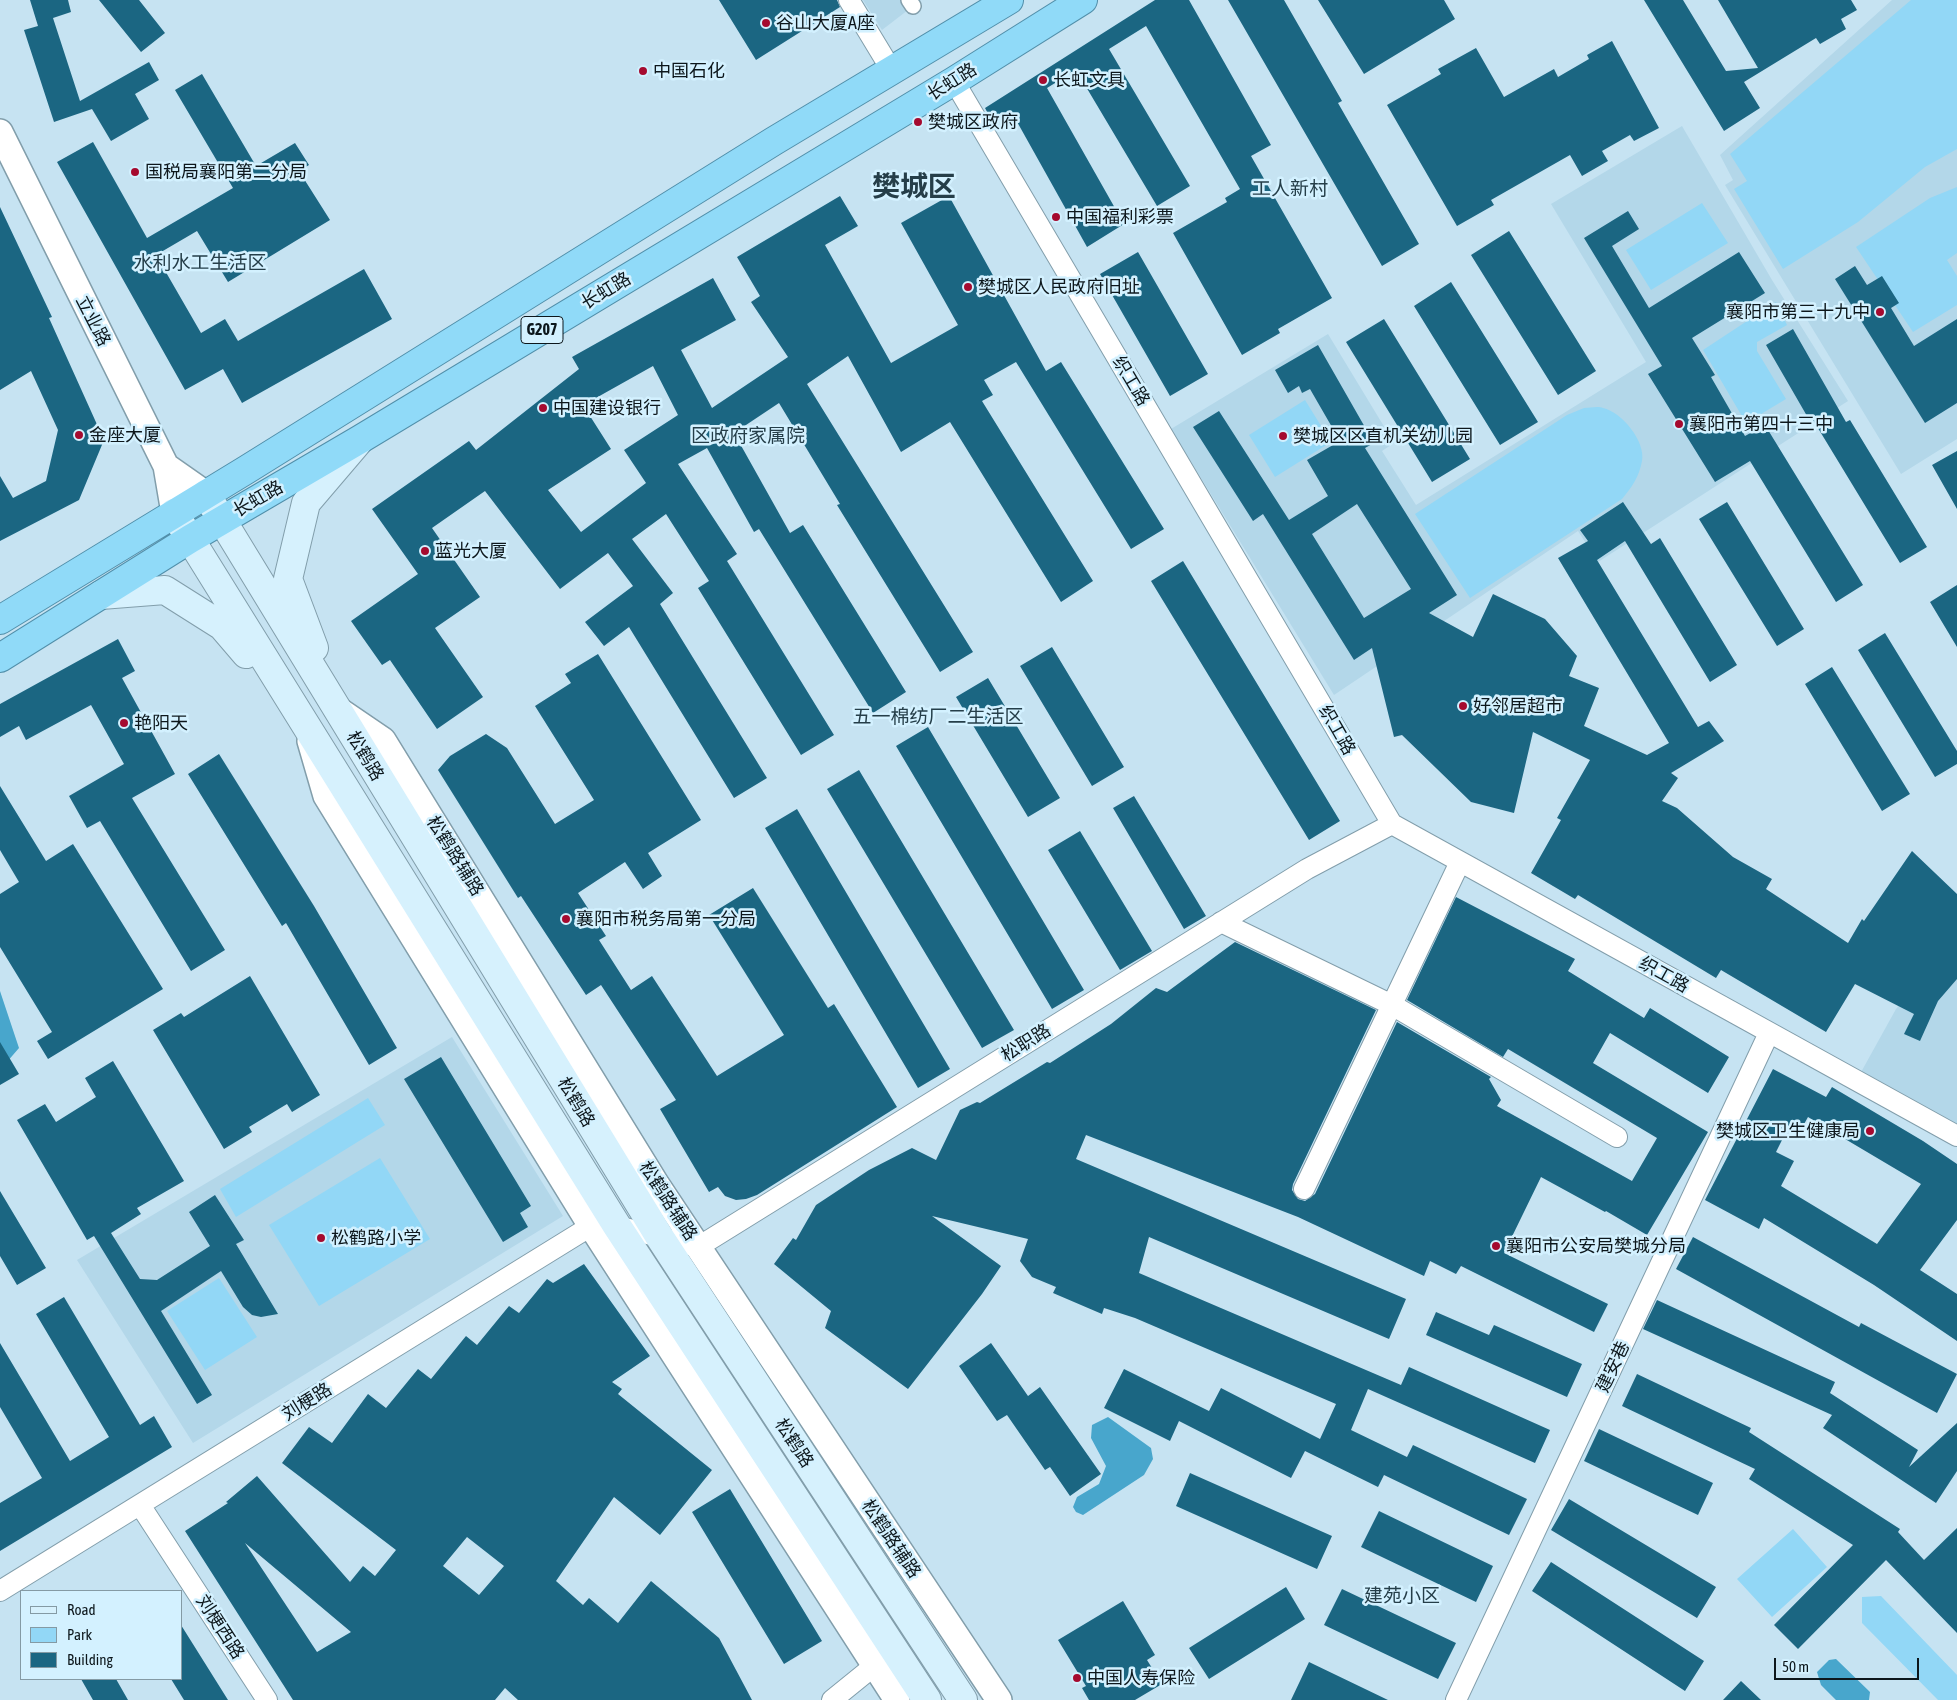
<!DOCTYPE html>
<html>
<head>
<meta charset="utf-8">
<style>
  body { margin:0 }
  #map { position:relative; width:1957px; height:1700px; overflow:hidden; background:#c6e3f2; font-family:"Asap Condensed",sans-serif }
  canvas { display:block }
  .legend { position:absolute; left:20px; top:1590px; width:162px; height:90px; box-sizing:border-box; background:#d3f1ff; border:1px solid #849aa4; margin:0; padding:6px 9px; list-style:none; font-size:15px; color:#0d171c }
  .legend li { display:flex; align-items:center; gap:10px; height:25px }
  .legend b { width:25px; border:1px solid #849aa4 }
  .scale { position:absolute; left:1774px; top:1658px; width:145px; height:22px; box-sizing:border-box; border:2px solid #0d171c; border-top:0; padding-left:6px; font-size:15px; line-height:18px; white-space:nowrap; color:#0d171c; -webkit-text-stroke:4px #d3f1ff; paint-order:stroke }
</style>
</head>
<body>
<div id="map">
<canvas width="1957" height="1700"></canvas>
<ul class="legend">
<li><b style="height:6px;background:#d6f1fd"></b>Road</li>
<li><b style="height:14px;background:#92d7f6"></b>Park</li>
<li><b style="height:14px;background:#1b6682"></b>Building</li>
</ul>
<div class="scale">50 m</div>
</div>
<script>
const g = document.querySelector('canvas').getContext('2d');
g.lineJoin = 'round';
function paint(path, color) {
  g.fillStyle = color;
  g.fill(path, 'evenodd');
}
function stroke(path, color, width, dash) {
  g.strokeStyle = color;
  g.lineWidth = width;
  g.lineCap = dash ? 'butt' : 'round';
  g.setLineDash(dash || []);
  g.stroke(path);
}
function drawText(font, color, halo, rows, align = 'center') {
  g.font = font + ' "Asap Condensed","Noto Sans SC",sans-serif';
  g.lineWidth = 5;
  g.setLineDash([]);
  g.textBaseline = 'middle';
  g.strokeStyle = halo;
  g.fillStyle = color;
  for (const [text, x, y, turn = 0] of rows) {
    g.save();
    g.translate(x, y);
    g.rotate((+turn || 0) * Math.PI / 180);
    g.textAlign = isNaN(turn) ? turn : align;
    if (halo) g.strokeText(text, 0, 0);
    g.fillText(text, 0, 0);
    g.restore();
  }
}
paint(new Path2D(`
  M863,0H921L882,30Z
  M1892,0H1957V439L1901,474L1725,185L1733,180L1720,155Z
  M1682,126L1772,280L1848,401L1598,562L1578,531L1334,695L1171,429L1328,334L1394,443L1382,451L1416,505L1646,362L1551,204Z
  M1957,934V1129L1860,1074L1896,1009Z
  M452,1037L563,1216L193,1443L77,1260Z`), '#b3d7e9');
paint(new Path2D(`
  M1911,0H1957V149L1925,167L1858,222L1783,269L1734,189L1747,181L1730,154Z
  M1957,187V253L1947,260L1957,276V305L1913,332L1856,247L1930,198Z
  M1702,203L1728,243L1651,290L1626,250Z
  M1776,302L1787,325L1757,342V351L1786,399L1746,423L1703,350Z
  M1305,400L1331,442L1275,477L1249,435Z
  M1584,408C1590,408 1598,406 1603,408C1622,412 1646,442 1642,461C1639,477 1632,487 1622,499L1470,598L1415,514L1567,415Z
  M368,1098L385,1125L236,1217L220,1189Z
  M380,1158L430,1239L319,1306L269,1225Z
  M219,1278L257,1337L205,1370L167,1311Z
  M1793,1529L1827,1567L1772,1617L1737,1579Z
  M1881,1596L1957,1675V1700H1938L1862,1623V1597Z`), '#92d7f6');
paint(new Path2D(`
  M0,991L19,1048L0,1070Z
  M1108,1417L1151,1448L1153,1459L1144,1475L1083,1515L1076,1512L1073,1507L1077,1497L1099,1484L1106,1466L1091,1438L1092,1425Z
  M1836,1659L1870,1692L1869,1700H1836L1821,1685L1817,1672L1829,1660Z`), '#48a6cc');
paint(new Path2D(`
  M30,0H68L71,12L53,18L80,101L149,62L159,80L135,94L149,119L111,141L92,109L54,122L24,30L38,26Z
  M99,0H139L165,33L141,52Z
  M719,0H837L840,7L756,60Z
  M1155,0H1189L1271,145L1251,156L1332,298L1278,329L1280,333L1242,355L1173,233L1227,202L1225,198L1240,189L1146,26L1109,49L1190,186L1157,206L1076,70L1047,88L1124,224L1087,247L1011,111L993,123L985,108Z
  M1228,0H1284L1342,101L1338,103L1419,244L1382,266Z
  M1318,0H1444L1455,19L1364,74Z
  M1644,0H1683L1726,71L1758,68L1718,0H1851L1857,10L1841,19L1846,29L1820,44L1816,38L1744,82L1760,108L1724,131Z
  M1612,41L1659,128L1634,141L1630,135L1602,151L1608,161L1582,176L1570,155L1491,200L1494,205L1457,226L1387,105L1441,74L1438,69L1476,48L1504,97L1554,69L1558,77L1589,59L1587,55Z
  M202,74L256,166L295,143L309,165L299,171L330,220L228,282L197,231L156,255L201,333L225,319L238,341L364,269L392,319L242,403L223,369L185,390L57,162L93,142L147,238L233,188L175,90Z
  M840,196L858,226L825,245L891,363L958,325L901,223L949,196L1046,371L1061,362L1164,529L1131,549L1016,362L984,380L993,395L982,401L1093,581L1061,602L950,422L901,452L848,356L807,384L973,652L940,672L837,505L840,504L779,403L734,433L790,533L803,525L906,692L873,713L759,529L754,532L707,448L678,464L737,554L727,561L834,735L801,755L698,588L709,581L666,514L632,539L673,593L660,604L767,778L734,798L629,627L604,646L585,622L633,586L608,553L560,589L485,491L432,528L480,597L435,628L483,697L437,729L390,660L382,665L351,621L418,574L372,509L469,441L476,450L579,369L572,357L713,278L736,320L681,350L712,408L788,357L751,302L760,296L737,257ZM653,366L678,415L624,450L646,483L581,532L548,490L611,449L590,416L595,413L587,403Z
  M0,207L52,317L49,318L104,440L79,500L0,541V476L13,498L46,481L58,430L31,371L0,390Z
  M1628,211L1639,229L1612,246L1649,308L1739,252L1765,293L1692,338L1715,375L1711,377L1745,436L1765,425L1863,585L1836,602L1750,461L1715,482L1648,374L1662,366L1584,238Z
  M1509,231L1596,371L1558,395L1471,255Z
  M1138,252L1208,374L1170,396L1100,274Z
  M1855,266L1867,285L1882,276L1899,303L1891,308L1914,346L1957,319V403L1925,423L1835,279Z
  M1451,282L1538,422L1500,445L1414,306Z
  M1384,319L1470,459L1432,482L1346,342Z
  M1793,329L1846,422L1850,420L1927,547L1900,563L1810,415L1807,416L1766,345Z
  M1318,345L1374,443L1365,448L1457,595L1429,613L1473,637L1493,594L1545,619L1577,656L1569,676L1599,688L1584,726L1647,755L1669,743L1558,558L1588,541L1580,530L1623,502L1651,544L1660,538L1737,665L1710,682L1625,541L1597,560L1698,727L1709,721L1724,741L1671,773L1678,778L1662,801L1677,808L1733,857L1772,879L1766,889L1848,943L1862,919L1864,921L1912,851L1957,894V979L1938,1001L1920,1041L1904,1034L1914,1014L1855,984L1826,1032L1721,970L1716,978L1578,895L1575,899L1531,873L1561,820L1557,818L1590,760L1533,732L1514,813L1471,802L1402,735L1394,737L1372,648L1354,660L1263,514L1253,521L1193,427L1219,411L1289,520L1328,496L1307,460L1340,441L1310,389L1302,393L1299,386L1288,393L1275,370ZM1357,504L1411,589L1364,618L1312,534Z
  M1957,451V509L1932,465Z
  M1727,502L1804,629L1777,646L1699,519Z
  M1183,561L1340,821L1309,840L1151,581Z
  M1957,585V647L1930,602Z
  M1885,633L1957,751V764L1935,777L1858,650Z
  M118,639L135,671L122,678L175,774L132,798L225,950L191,971L100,821L87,828L69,796L124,764L91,705L26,740L19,726L0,737V704Z
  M1052,647L1124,767L1092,786L1020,666Z
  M598,654L701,820L648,853L662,876L643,889L625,862L578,893L606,936L599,940L631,990L652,976L717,1076L784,1035L709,915L753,888L828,1008L834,1004L897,1107L757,1195L746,1199L736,1200L725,1196L718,1187L709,1192L660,1109L676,1100L601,985L586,995L521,896L518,898L438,770L450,756L486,734L507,748L555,824L594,800L535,706L571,683L565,674Z
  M1832,667L1910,794L1882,811L1805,684Z
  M988,678L1060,798L1028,817L956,697Z
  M928,727L1084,990L1052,1009L896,746Z
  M219,754L314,906L397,1048L369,1065L286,923L282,926L188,774Z
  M859,770L1014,1030L982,1048L827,789Z
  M0,786L46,861L73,844L163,989L48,1059L37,1041L52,1032L0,947V894L19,882L0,850Z
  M1134,796L1206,916L1184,929L1113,808Z
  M797,809L950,1069L918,1088L765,828Z
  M1080,831L1152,951L1120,970L1048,850Z
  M1456,897L1575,959L1568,971L1644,1018L1650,1008L1729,1057L1708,1093L1610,1033L1593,1063L1708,1132L1647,1235L1606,1211L1605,1212L1541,1177L1504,1253L1608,1304L1594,1332L1461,1266L1456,1274L1430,1261L1424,1276L1298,1217L1086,1135L1076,1159L1406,1299L1389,1339L1149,1237L1139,1273L1401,1385L1409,1367L1550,1430L1535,1463L1368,1389L1351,1430L1407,1457L1413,1445L1527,1499L1509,1535L1384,1475L1378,1487L1305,1451L1291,1478L1179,1421L1170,1441L1104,1408L1124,1369L1209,1411L1221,1388L1320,1439L1336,1404L1135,1318L1104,1308L1102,1314L1053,1293L1056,1287L1032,1277L1020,1261L1028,1239L932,1216L1001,1266L982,1294L908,1389L825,1328L831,1311L774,1264L793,1238L796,1240L816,1205L869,1170L912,1148L936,1160L960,1110L977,1102L980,1103L1047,1062L1050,1063L1111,1024L1156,988L1167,992L1235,942L1376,1010L1293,1184L1292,1190L1298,1199L1305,1201L1315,1194L1397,1022L1491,1077L1489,1079L1501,1100L1497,1106L1632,1181L1657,1138L1508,1049L1503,1057L1407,1000Z
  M250,976L320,1095L292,1112L287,1104L249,1127L252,1132L224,1149L153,1030L181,1013L184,1017Z
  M0,1042L19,1074L0,1085Z
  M441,1057L531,1206L520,1213L528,1227L503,1242L404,1079Z
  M113,1061L184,1181L137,1208L141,1214L111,1233L140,1279L157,1280L210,1246L189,1212L215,1195L244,1240L236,1244L278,1314L261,1317L252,1315L243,1307L221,1271L161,1311L212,1395L197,1404L94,1236L87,1240L17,1120L45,1104L56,1122L96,1097L85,1078Z
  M1773,1069L1826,1097L1832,1087L1923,1141L1957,1164V1220L1920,1270L1957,1294V1341L1874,1285L1764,1218L1759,1229L1705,1200ZM1808,1117L1921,1184L1877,1244L1781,1186L1794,1161L1776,1152L1792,1120L1803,1126Z
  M0,1191L46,1268L17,1285L0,1256Z
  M1693,1237L1859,1327L1861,1323L1957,1374L1937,1413L1676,1269Z
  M584,1264L650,1356L612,1382L622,1389L618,1394L712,1470L660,1535L614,1497L556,1581L583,1605L589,1598L618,1623L651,1581L719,1638L752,1700H518L505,1688L495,1700H293L185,1531L228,1503L226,1502L257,1476L350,1582L363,1566L375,1576L396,1550L282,1463L309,1427L332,1443L368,1394L386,1408L418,1369L431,1379L466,1336L477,1345L509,1306L519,1313L547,1279L553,1283ZM467,1537L504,1566L479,1595L443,1566ZM245,1543L351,1632L317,1652Z
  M64,1297L140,1425L154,1416L172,1447L0,1551V1503L42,1478L0,1407V1343L70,1461L109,1437L36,1314Z
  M1657,1300L1835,1382L1830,1393L1918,1450L1909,1467L1957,1423V1471L1936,1503L1823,1428L1832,1415L1643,1329Z
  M1436,1312L1489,1335L1494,1325L1582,1364L1567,1397L1426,1335Z
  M991,1343L1028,1396L1040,1387L1101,1474L1070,1496L1050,1467L1045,1470L1007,1415L997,1421L959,1366Z
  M1637,1374L1751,1428L1749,1432L1900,1529L1898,1532L1924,1560L1957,1528V1633L1886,1560L1798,1649L1774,1625L1853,1545L1749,1479L1755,1469L1622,1406Z
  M1599,1429L1713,1483L1698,1515L1584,1461Z
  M1190,1473L1332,1536L1317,1569L1176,1506Z
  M730,1489L822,1641L784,1664L692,1512Z
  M1569,1499L1716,1587L1697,1618L1551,1530Z
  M1379,1511L1493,1566L1476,1602L1361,1547Z
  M1551,1562L1704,1661L1685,1691L1532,1591Z
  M1286,1587L1305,1619L1209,1679L1189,1648Z
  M1342,1589L1456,1643L1438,1679L1324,1625Z
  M1123,1601L1155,1655L1147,1660L1162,1684L1135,1700H1089L1082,1688L1086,1686L1058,1640Z
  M181,1625L228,1700H184L171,1679H181Z
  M1309,1662L1388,1700H1291Z
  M81,1679H116L128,1700H93Z
  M1741,1681L1761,1700H1723Z`), '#1b6682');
const pedestrian = new Path2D(`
  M909,0L913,6`);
const minor = new Path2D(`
  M849,0L892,71
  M954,81L1392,824L1957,1136
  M1221,922L1392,1005L1617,1137
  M1304,1189L1460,862
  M140,1505L267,1700
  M0,1591L591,1226H617L698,1247L1307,869L1392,824
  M832,1700L874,1666
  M1456,1700L1769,1033`);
const tertiary = new Path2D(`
  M0,132L166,466L174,513
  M166,466L206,494
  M336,708L383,740L657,1185L999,1700
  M310,741L326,796L591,1226L897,1700`);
const secondary = new Path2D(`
  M206,494L659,1236L963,1700
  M174,513L617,1226L927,1700
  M101,595L165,590L222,626L246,654
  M314,648L288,579L306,503L358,442`);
const trunk = new Path2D(`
  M0,620L246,470L774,141L1009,0
  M0,658L190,539L359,440L954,81L1083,0`);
stroke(pedestrian, '#829eab', 18);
stroke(minor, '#829eab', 22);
stroke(tertiary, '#829eab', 28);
stroke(secondary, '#829eab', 30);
stroke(trunk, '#518faa', 30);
stroke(pedestrian, '#fff', 15);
stroke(minor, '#fff', 20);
stroke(tertiary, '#fff', 25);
stroke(secondary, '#d6f1fd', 28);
stroke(trunk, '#90daf8', 28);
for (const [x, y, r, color] of [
  [766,23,5,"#a50a2f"],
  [643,71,5,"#a50a2f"],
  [1043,80,5,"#a50a2f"],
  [918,122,5,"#a50a2f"],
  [135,172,5,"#a50a2f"],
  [1056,217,5,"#a50a2f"],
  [968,287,5,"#a50a2f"],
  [1880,312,5,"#a50a2f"],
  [543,408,5,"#a50a2f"],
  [1679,424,5,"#a50a2f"],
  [79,435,5,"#a50a2f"],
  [1283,436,5,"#a50a2f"],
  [425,551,5,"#a50a2f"],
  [1463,706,5,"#a50a2f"],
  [124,723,5,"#a50a2f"],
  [566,919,5,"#a50a2f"],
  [1870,1131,5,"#a50a2f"],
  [321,1238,5,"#a50a2f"],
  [1496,1246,5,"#a50a2f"],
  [1077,1678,5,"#a50a2f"]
]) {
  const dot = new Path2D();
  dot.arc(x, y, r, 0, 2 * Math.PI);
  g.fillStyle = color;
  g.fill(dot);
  stroke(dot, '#d3f1ff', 2);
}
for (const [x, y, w] of [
  [542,330,42]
]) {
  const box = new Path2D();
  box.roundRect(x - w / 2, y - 13.5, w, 27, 4);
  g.fillStyle = '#d3f1ff';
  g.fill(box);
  stroke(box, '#0d171c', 1);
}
drawText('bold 16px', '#0d171c', null, [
  ["G207",542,330]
]);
drawText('18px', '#0d171c', '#d3f1ff', [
  ["谷山大厦A座",776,23],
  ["中国石化",653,71],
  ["长虹文具",1053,80],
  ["樊城区政府",928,122],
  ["国税局襄阳第二分局",145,172],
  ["中国福利彩票",1066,217],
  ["樊城区人民政府旧址",978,287],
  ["襄阳市第三十九中",1870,312,"right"],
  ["中国建设银行",553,408],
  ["襄阳市第四十三中",1689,424],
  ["金座大厦",89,435],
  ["樊城区区直机关幼儿园",1293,436],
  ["蓝光大厦",435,551],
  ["好邻居超市",1473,706],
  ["艳阳天",134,723],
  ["襄阳市税务局第一分局",576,919],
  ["樊城区卫生健康局",1860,1131,"right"],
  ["松鹤路小学",331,1238],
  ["襄阳市公安局樊城分局",1506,1246],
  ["中国人寿保险",1087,1678]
], 'left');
drawText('18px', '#0d171c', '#d3f1ff', [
  ["长虹路",952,82,-32],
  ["长虹路",606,291,-31],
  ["立业路",93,321,63],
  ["织工路",1131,381,59],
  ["长虹路",258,499,-30],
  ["织工路",1337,730,60],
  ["松鹤路",365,756,59],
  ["松鹤路辅路",455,856,58],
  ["织工路",1664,975,29],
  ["松职路",1026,1043,-32],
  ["松鹤路",576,1102,59],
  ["松鹤路辅路",668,1201,57],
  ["建安巷",1613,1367,-65],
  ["刘梗路",307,1402,-32],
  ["松鹤路",794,1443,57],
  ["松鹤路辅路",891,1539,56],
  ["刘梗西路",220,1627,57]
]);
drawText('19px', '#253e49', '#d3f1ff', [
  ["工人新村",1290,189],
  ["水利水工生活区",200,263],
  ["区政府家属院",748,436],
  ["五一棉纺厂二生活区",938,717],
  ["建苑小区",1402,1596]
]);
drawText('bold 28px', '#253e49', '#d3f1ff', [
  ["樊城区",914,187]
]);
</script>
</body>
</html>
